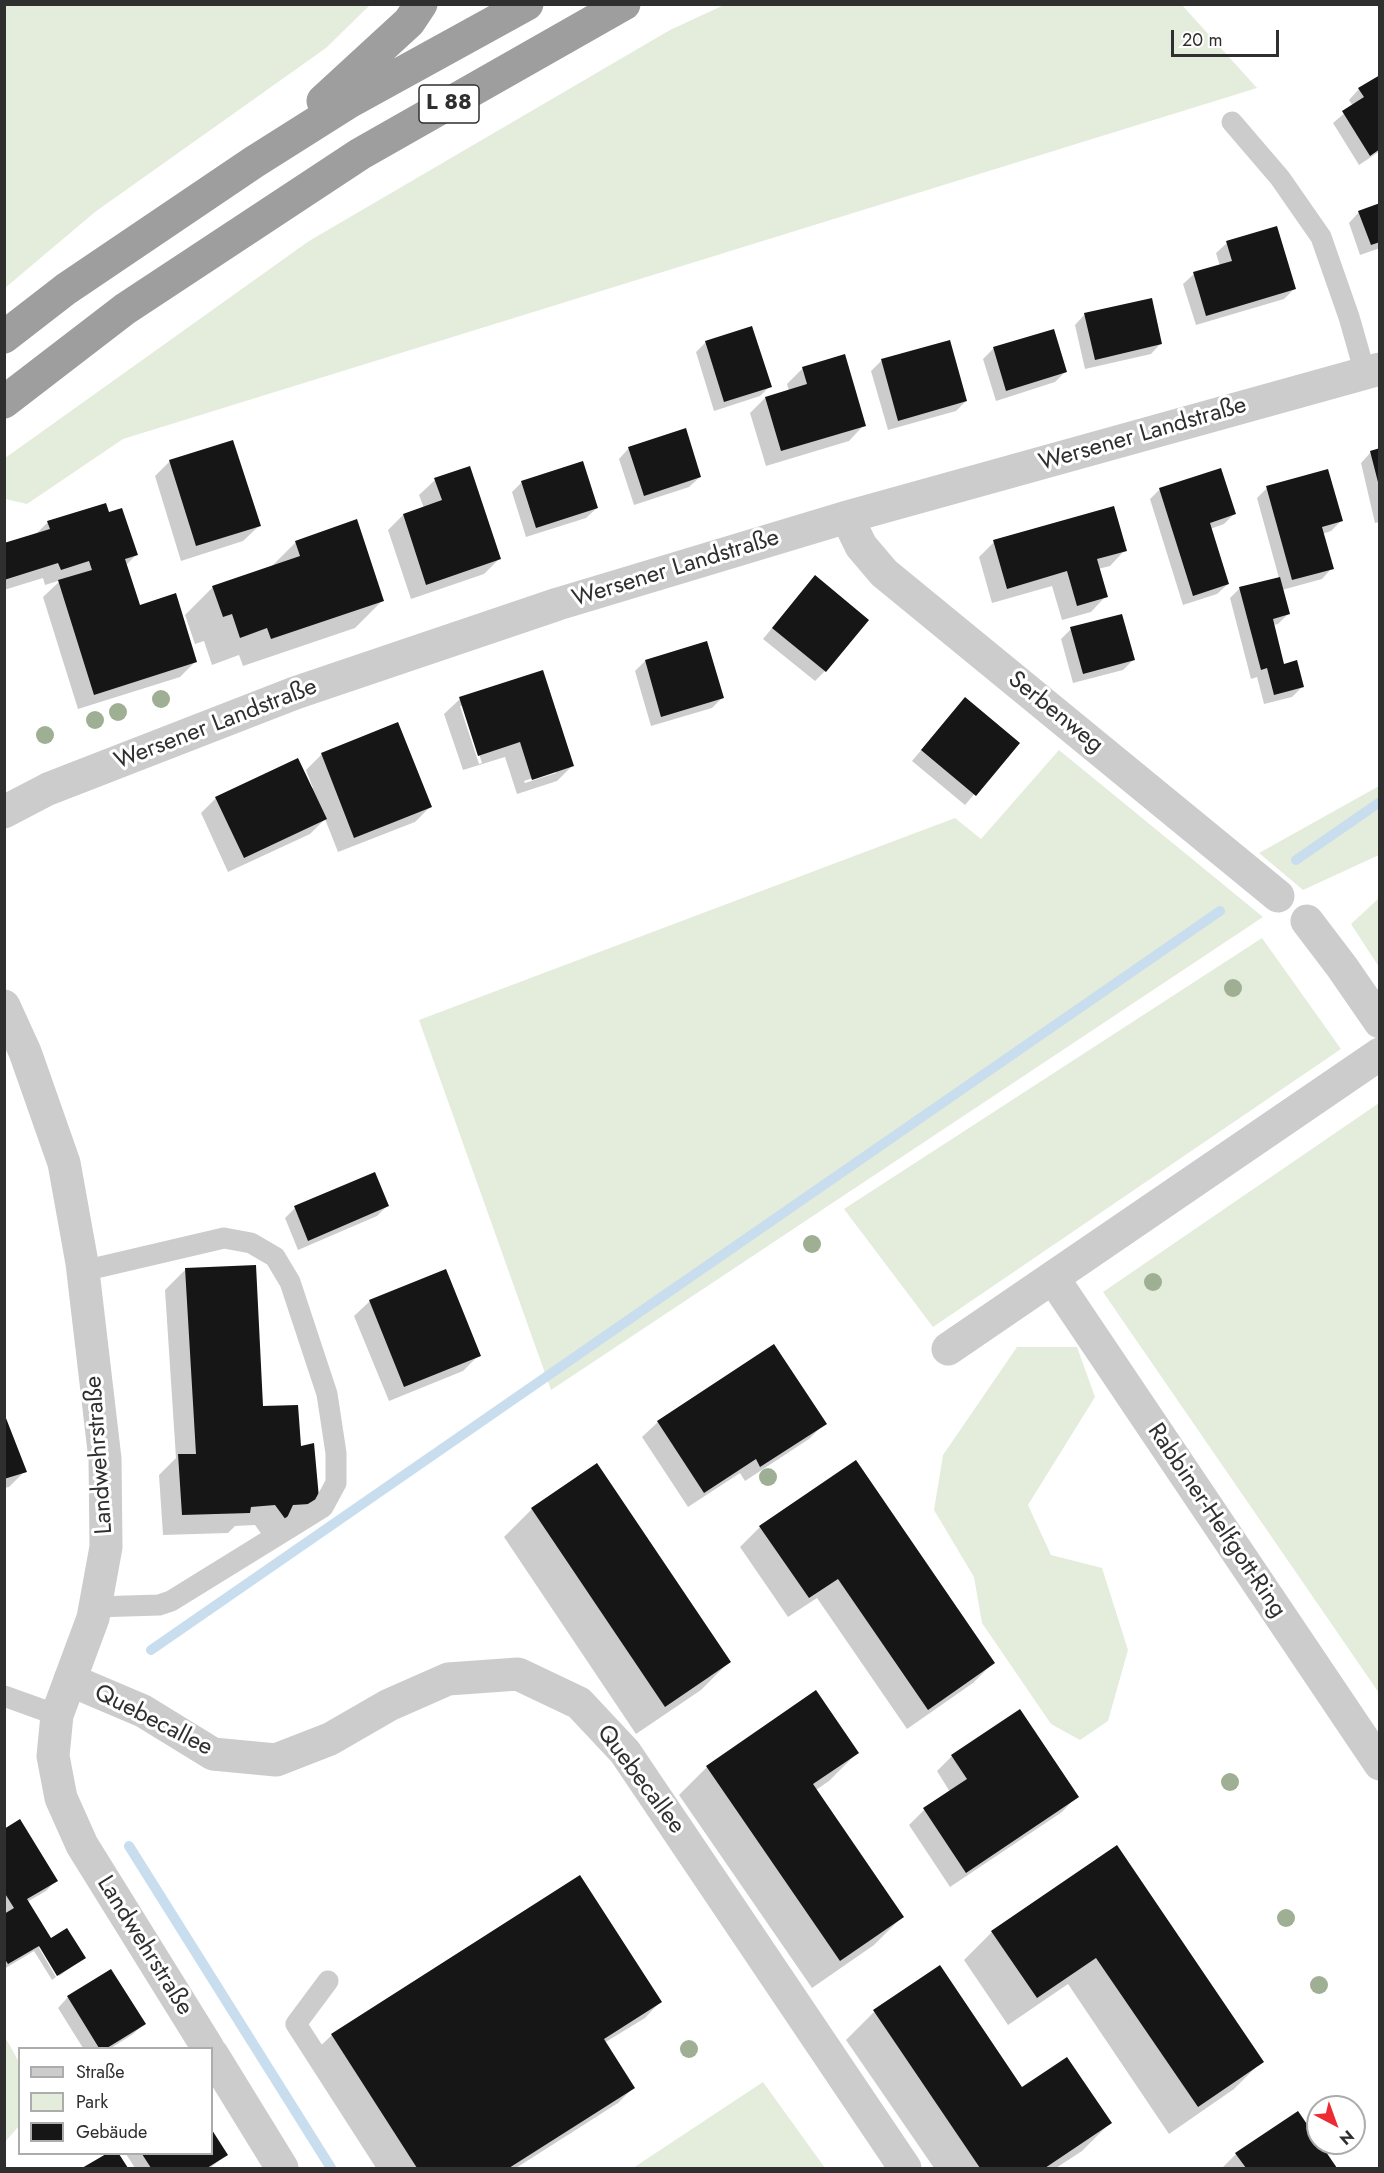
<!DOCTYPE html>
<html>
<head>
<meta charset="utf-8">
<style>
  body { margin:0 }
  #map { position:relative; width:1384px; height:2173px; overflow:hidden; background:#fff; font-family:Jost,sans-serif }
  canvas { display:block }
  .frame { position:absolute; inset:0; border:6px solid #2f2f2f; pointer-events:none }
  .legend { position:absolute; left:18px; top:2047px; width:195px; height:108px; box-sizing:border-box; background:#fff; border:2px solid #acacac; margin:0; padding:8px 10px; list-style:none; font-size:18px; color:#2f2f2f }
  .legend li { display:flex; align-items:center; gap:12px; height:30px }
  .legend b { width:30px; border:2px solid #acacac }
  .north { position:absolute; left:1306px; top:2095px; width:60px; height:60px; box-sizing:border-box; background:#fff; border:2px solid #acacac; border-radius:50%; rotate:139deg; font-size:16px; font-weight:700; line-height:24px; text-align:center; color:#2f2f2f }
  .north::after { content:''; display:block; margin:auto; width:21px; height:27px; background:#ec2b32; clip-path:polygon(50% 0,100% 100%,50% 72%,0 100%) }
  .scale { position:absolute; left:1171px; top:30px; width:108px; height:27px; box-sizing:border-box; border:3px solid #2f2f2f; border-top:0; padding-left:8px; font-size:18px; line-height:21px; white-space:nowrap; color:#2f2f2f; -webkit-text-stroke:4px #fff; paint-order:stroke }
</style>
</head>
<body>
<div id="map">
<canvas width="1384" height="2173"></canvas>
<div class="frame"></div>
<ul class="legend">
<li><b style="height:8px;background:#ccc"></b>Straße</li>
<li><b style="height:16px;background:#e4eddc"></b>Park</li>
<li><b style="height:16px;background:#161616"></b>Gebäude</li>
</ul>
<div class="north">N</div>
<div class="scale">20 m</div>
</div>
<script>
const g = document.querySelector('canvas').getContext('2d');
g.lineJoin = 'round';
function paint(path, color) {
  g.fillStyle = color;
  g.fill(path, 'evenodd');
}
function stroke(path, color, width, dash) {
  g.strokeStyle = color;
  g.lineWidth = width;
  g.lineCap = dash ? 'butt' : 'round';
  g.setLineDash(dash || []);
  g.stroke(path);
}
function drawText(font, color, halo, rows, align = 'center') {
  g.font = font + ' Jost,sans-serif';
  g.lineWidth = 6;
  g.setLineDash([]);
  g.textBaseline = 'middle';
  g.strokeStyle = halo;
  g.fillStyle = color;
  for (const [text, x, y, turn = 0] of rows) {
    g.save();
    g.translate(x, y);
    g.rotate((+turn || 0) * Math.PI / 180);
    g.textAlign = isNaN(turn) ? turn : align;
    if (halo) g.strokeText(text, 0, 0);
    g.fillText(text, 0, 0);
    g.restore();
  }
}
paint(new Path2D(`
  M5,4H370V5L326,48L95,212L5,288Z
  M724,5H1182L1257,88L123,439L27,504L5,499V458L309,241L670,30Z
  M1059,750L1263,917L551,1390L419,1020L955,818L981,839Z
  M1379,786V855L1303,890L1259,853Z
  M1379,898V967L1351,924Z
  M1262,938L1341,1049L933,1327L844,1209Z
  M1379,1103L1380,1104L1379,1693L1103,1292Z
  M1017,1347H1077L1095,1397L1028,1505L1051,1555L1102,1568L1128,1650L1108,1721L1080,1740L1051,1724L982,1623L974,1577L934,1510L943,1455Z
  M5,2037L19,2062V2126L5,2142Z
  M763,2082L825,2168H633Z`), '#e4eddc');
paint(new Path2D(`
  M1380,76V151L1359,165L1333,123L1353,106L1349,100L1359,89Z
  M1380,205V248L1360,255L1349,223L1359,212Z
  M1227,243L1294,289L1284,299L1196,325L1183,284L1194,274L1220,266L1216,253Z
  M1085,314L1161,343L1151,354L1085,369L1075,325Z
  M1053,331L1065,372L1055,382L996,401L983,359L993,349Z
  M706,342L770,386L760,396L714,411L696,352Z
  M949,342L966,401L956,411L888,430L871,371L881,361Z
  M803,368L864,425L849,441L766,466L750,413L765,398L789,391L787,384Z
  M629,448L700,477L689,487L634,505L619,459Z
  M1380,450V522L1375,523L1361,463L1371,452Z
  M170,461L259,526L243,541L181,561L155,476Z
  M435,480L499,559L484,574L411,599L388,530L403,515L424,508L419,495Z
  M522,482L597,508L586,518L526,537L512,492Z
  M1267,488L1341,521L1331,531L1322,534L1332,568L1322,579L1282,590L1288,614L1278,624L1273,625L1283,665L1302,687L1292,697L1264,704L1257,677L1251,679L1230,598L1240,588L1279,578L1257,498Z
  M1160,489L1234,514L1224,524L1210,529L1228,584L1217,594L1183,605L1150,499Z
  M108,514L136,555L126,565L139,607L196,661L180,677L78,709L43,597L61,580L45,585L43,578L4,590V545L35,535L48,522Z
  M296,542L383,600L355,628L243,666L239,655L212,665L204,641L195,644L185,615L213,587L270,568Z
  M994,542L1125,550L1110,566L1098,569L1106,596L1091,612L1062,620L1052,586L992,603L979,557Z
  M805,588L825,671L815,681L763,639Z
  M1071,629L1133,660L1123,670L1073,683L1061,639Z
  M645,661L722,698L712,708L651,726L635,671Z
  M460,699L572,766L557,781L517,794L505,757L463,770L444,714ZM460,706H463L482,763L479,764ZM556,770V773L525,783L524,781Z
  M965,699L1018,743L965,805L912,761Z
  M322,754L430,807L415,822L338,852L325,819L310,834L228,872L201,813L216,798L313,788L306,770Z
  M387,1206L377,1216L298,1250L285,1218L295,1208Z
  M185,1270L262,1407L300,1448L317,1498L265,1539L255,1525L235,1526L228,1533L163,1535L159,1475L176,1458L165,1290Z
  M370,1301L479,1355L463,1371L389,1401L354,1316Z
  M4,1417L25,1471L9,1487L4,1488Z
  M658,1422L825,1423L809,1439L745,1481L740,1473L688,1507L642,1437Z
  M532,1509L729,1662L701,1690L636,1734L504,1537Z
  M760,1527L993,1663L973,1683L907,1729L817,1598L788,1617L740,1547Z
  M857,1753L829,1781L816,1790L902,1917L874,1945L812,1988L679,1795L707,1767Z
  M952,1756L1077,1796L1062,1812L950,1887L909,1825L924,1810L950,1792L937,1771Z
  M4,1831L56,1880L46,1891L27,1902L51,1940L84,1958L59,1976L41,1946L39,1948L56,1977L52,1980L34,1951L4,1969Z
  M1117,1847L1262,2061L1234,2089L1169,2134L1068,1984L1008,2025L964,1960L992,1932Z
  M68,1997L144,2024L133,2034L111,2048H83L58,2008Z
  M660,2002L645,2018L604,2043L633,2088L618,2103L516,2168H392L316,2050L332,2035Z
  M874,2012L1022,2089L1110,2123L1082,2151L1056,2168H934L846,2040Z
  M1297,2113L1335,2168H1222L1236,2154Z
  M212,2133L226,2155L210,2168H135L126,2154H212Z
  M109,2154H117L126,2168H85Z`), '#0003');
stroke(new Path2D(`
  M1296,860L1380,802
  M151,1650L1220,911
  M129,1846L331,2168`), '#c8dded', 10);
paint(new Path2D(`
  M1380,75V149L1370,156L1342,111L1364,97L1358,88Z
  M1380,203V242L1371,245L1358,211Z
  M1277,226L1296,289L1206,316L1193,272L1232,261L1226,241Z
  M1152,298L1162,344L1095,360L1084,313Z
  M752,326L772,387L724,402L705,341Z
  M1054,329L1067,372L1006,391L993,347Z
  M950,340L967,401L898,421L881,359Z
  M845,354L866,426L781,451L765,397L807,384L802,367Z
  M686,428L701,477L644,496L628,447Z
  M233,440L261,526L196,546L169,460Z
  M1380,448V486H1379L1370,451Z
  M583,461L598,508L536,528L521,481Z
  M470,466L501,559L426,585L403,514L442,500L434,478Z
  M1221,468L1236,514L1210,523L1229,584L1193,596L1159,488Z
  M1328,469L1343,521L1322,527L1334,569L1292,580L1266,486Z
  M106,503L109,512L122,508L138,555L125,559L140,605L176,593L197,662L94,695L58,580L92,570L89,561L61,570L58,563L4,580V543L50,529L47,521Z
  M1114,506L1127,551L1097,559L1108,597L1077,606L1067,571L1007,589L993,540Z
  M357,519L384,601L271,639L267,628L240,638L232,614L223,617L212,586L300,556L295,541Z
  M815,575L869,620L826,672L772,628Z
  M1280,577L1290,614L1273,619L1284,664L1297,660L1304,687L1274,695L1267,668L1261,670L1239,587Z
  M1122,614L1135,660L1083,674L1070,627Z
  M707,641L724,698L661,717L645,660Z
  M543,670L574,766L532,780L520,742L478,756L459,697Z
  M965,697L1020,743L976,796L921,750Z
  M398,722L432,807L354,838L321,753Z
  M298,758L327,819L244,858L215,797Z
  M375,1172L389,1206L308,1241L294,1206Z
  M256,1265L263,1406L298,1405L301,1446L314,1443L319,1498L310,1504L293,1505L286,1520L275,1505L251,1507L250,1513L182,1515L178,1454H196L185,1268Z
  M446,1269L481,1356L404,1387L369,1300Z
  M774,1344L827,1424L760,1467L756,1459L704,1493L657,1421Z
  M4,1413L27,1472L4,1479Z
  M856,1460L995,1663L928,1710L838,1579L809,1598L759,1526Z
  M597,1463L731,1662L665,1707L531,1508Z
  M816,1690L859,1753L813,1784L904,1917L840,1961L706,1766Z
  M1020,1709L1079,1797L966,1873L923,1808L967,1779L951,1755Z
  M20,1819L58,1881L27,1899L51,1938L67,1928L86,1958L57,1976L39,1946L8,1964L4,1958V1914L14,1908L4,1892V1829Z
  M1117,1845L1264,2062L1198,2107L1096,1958L1037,1998L991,1931Z
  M580,1875L662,2002L604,2039L635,2088L509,2168H417L331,2034Z
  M940,1965L1022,2087L1067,2057L1112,2123L1045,2168H980L873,2010Z
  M111,1969L146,2024L107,2048H99L67,1996Z
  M1298,2111L1337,2168H1246L1235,2153Z
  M212,2130L228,2155L207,2168H151L142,2154H212Z
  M106,2154H119L128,2168H82Z`), '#161616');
stroke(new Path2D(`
  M1232,122L1280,178L1321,237L1349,317L1365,373
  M83,1271L224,1238L251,1243L275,1257L290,1282L327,1394L336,1453V1483L323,1507L307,1517L171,1601L159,1605L95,1607
  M4,1696L57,1715
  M328,1981L296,2024L386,2164`), '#ccc', 21);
stroke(new Path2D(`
  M847,517L861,546L884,573L1278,896
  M4,812L48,789L295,693L558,604L847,517L1380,369
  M1307,921L1342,967L1380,1022
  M1053,1278L1380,1764
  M948,1349L1380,1054
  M70,1680L143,1711L213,1754L276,1760L330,1739L389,1705L448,1679L518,1674L579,1703L625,1752L905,2168`), '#ccc', 33);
stroke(new Path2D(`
  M4,1006L25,1052L64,1163L82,1263L105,1459L106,1547L93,1618L57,1715L53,1756L61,1798L82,1845L208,2048
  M212,2054L282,2168`), '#ccc', 33);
stroke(new Path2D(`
  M323,101L409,22L421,4
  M4,337L66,289L254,162L349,102L527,4
  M4,402L125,309L360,154L624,4`), '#9e9e9e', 33);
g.fillStyle = '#9faf93';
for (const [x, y] of [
  [161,699],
  [118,712],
  [95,720],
  [45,735],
  [1233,988],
  [812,1244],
  [1153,1282],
  [768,1477],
  [1230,1782],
  [1286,1918],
  [1319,1985],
  [689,2049]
]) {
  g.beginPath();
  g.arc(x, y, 9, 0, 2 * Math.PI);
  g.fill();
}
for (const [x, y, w] of [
  [449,104,60]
]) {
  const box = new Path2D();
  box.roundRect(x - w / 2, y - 19, w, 38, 4.5);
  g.fillStyle = '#fff';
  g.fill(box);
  stroke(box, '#2f2f2f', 1.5);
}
drawText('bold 22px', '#2f2f2f', null, [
  ["L 88",449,104]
]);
drawText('24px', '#2f2f2f', '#fff', [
  ["Wersener Landstraße",1143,435,-16],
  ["Wersener Landstraße",676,569,-17],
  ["Serbenweg",1055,713,39],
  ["Wersener Landstraße",216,725,-21],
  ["Landwehrstraße",100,1455,-94],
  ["Rabbiner-Helfgott-Ring",1216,1521,56],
  ["Quebecallee",153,1721,27],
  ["Quebecallee",640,1780,53],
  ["Landwehrstraße",144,1946,58]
]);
</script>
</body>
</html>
